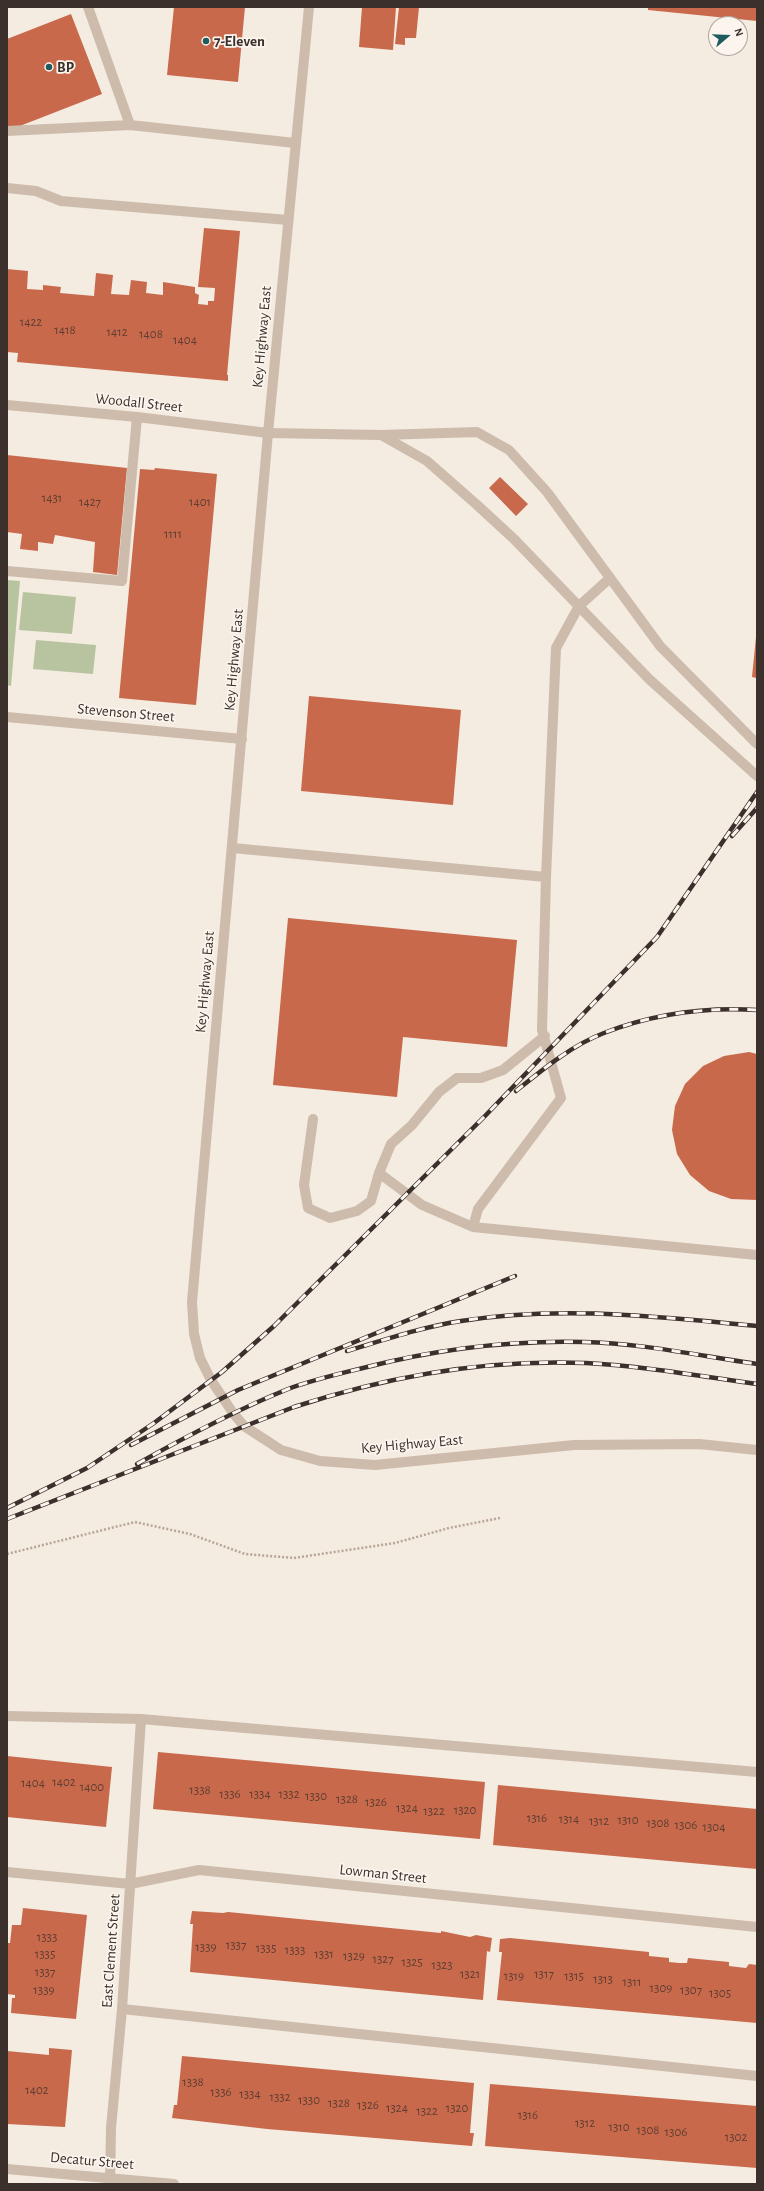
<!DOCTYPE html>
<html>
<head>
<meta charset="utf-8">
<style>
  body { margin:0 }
  #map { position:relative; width:764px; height:2191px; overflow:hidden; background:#f4ebe1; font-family:"Alegreya Sans",sans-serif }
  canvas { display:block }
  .frame { position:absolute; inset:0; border:8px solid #3b302b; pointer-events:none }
  .north { position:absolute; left:708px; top:16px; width:40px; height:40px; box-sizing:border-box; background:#fbf5ee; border:1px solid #aea6a0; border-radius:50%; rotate:71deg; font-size:11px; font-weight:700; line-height:16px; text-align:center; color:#3b302b }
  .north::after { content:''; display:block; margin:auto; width:14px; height:18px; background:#1f5a5e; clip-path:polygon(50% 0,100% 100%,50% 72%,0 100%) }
</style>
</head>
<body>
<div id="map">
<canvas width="764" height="2191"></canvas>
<div class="frame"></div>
<div class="north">N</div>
</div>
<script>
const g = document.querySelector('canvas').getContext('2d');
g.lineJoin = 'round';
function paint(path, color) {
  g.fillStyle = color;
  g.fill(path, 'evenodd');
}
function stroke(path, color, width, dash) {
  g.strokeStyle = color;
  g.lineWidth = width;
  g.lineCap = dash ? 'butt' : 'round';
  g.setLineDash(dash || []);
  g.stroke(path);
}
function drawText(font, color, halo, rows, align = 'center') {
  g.font = font + ' "Alegreya Sans",sans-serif';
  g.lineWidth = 3.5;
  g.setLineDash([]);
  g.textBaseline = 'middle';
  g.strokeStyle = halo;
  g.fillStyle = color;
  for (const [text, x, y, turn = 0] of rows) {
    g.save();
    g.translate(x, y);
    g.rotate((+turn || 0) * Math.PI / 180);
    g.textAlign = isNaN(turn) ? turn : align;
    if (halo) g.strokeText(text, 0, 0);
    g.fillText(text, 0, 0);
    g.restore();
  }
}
paint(new Path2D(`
  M7,580L20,581L11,686L7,685Z
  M23,592L76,597L72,634L19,630Z
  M36,640L96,645L93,674L33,669Z`), '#b8c4a0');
paint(new Path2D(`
  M637,7H757V30L740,28V24L716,25L636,17Z`), '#f4ebe1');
paint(new Path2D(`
  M174,7H245L238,82L167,75Z
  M362,7H396L393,50L359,47Z
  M399,7H419L416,38H405V45L395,44Z
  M648,7H757V21L648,10Z
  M71,14L102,94L7,131V39Z
  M204,228L240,231L227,375H228V381L17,362L18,353L7,352V269L28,271L27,289L43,290V285L61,287L60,293L94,296L96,273L113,275L111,294L129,295L131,280L147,282L146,293L163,295V282L195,287V293L199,295L198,304L208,305V301H214L215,288L198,287Z
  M7,455L127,468L117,575L93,572L95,542L55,535L53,544L38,542V551L20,549L22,534L7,532Z
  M155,468L217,474L196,705L119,698L140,469L154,470Z
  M500,477L528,504L516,516L489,488Z
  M756,637H757V678L752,677Z
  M309,696L461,710L453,805L301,791Z
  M288,918L517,940L507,1047L403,1037L397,1097L273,1085Z
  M749,1052L757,1054V1200L731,1199L709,1191L690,1175L677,1154L672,1130L675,1106L685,1084L703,1066L724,1056Z
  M158,1752L485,1782L480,1839L153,1809Z
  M7,1756L112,1767L106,1827L7,1817Z
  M498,1785L757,1809V1869L493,1845Z
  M23,1908L87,1915L76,2019L11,2013L12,1998H15V1995L7,1994L8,1943H10L12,1925H21Z
  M192,1911L223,1913L228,1912L441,1933V1931L470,1937L476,1935L492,1938L490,1952L487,1951L483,2000L190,1972L193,1924H190Z
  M510,1938L649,1952V1956L669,1958V1962L679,1963H687L688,1958L729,1962V1966L737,1967L746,1968L749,1964L757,1965V2023L497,2000L502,1952H499L500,1939Z
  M49,2048L72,2050L65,2127L7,2124V2051L49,2055Z
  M182,2056L474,2083L470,2133H474L472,2146L267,2129L172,2118L174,2105H177Z
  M490,2084L757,2106V2168L485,2146Z`), '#c8694b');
stroke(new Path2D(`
  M7,1554L135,1522L190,1534L245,1554L294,1558L395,1543L449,1528L500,1518`), '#b9a596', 2.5, [2, 2]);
stroke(new Path2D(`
  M88,7L130,125L295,143
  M7,131L130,125
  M7,188L36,191L61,201L288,220
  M268,433L381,435L477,432L509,450L547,492L660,646L757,744
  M381,435L427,461L476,504L514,539L649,679L757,776
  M7,571L122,581L137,417
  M610,578L579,606L556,648L546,877L542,1030L561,1098L478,1209L473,1227L757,1255
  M232,848L546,877
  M313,1119L304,1185L308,1208L330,1218L357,1211L371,1201L379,1173L391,1144L412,1125L439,1092L457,1078H481L503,1070L545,1036
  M379,1173L422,1205L473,1227
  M7,1716L141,1719L757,1772
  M122,2009L757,2076`), '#cdbbac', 10);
stroke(new Path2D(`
  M309,7L268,433L192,1302L194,1334L200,1358L211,1380L233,1413L244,1426L281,1450L320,1461L375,1465L574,1445L699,1444L757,1450
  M7,405L137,417L268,433
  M7,717L242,739
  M7,1872L130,1884L199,1870L757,1927
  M7,2169L174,2184
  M110,2184L111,2128L122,2009L141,1719`), '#cdbbac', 10);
const rail = new Path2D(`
  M732,836L757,808
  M516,1091C542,1070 572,1045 604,1033C653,1014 705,1007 757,1010
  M347,1351C384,1340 422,1327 461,1321C559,1305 659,1317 757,1326
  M131,1445L238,1390L515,1276
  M137,1464C187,1436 236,1410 288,1389C312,1380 338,1374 363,1368C437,1349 507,1340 584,1342C641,1343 700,1356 757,1364
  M7,1508L87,1468L154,1423L222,1372L274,1326L485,1116L657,937L757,792
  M7,1519L294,1407C388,1376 487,1359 586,1363C643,1366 700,1376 757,1384`);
stroke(rail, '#3b302b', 4.5);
stroke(rail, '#fbf5ee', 3, [9]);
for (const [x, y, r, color] of [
  [206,41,4,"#1f5a5e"],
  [49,67,4,"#1f5a5e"]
]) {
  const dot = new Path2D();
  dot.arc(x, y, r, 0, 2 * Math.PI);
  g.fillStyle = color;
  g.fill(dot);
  stroke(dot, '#fbf5ee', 1.5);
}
drawText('13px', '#5e3e33', null, [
  ["1422",31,322],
  ["1418",65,330],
  ["1412",117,332],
  ["1408",151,334],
  ["1404",185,340],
  ["1431",52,498],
  ["1427",90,502],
  ["1401",200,502],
  ["1111",173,534],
  ["1402",64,1782],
  ["1404",33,1783],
  ["1400",92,1787],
  ["1338",200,1790],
  ["1336",230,1794],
  ["1334",260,1794],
  ["1332",289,1794],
  ["1330",316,1796],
  ["1328",347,1799],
  ["1326",376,1802],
  ["1324",407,1808],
  ["1320",465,1810],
  ["1322",434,1811],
  ["1316",537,1818],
  ["1314",569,1819],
  ["1310",628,1820],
  ["1312",599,1821],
  ["1308",658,1823],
  ["1306",686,1825],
  ["1304",714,1827],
  ["1333",47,1937],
  ["1337",236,1945],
  ["1339",206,1947],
  ["1335",266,1948],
  ["1333",295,1950],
  ["1335",45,1954],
  ["1331",324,1954],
  ["1329",354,1956],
  ["1327",383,1959],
  ["1325",412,1962],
  ["1323",442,1965],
  ["1337",45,1972],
  ["1321",470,1974],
  ["1317",544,1974],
  ["1319",514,1976],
  ["1315",574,1976],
  ["1313",603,1979],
  ["1311",632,1982],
  ["1309",661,1988],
  ["1339",44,1990],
  ["1307",691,1990],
  ["1305",720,1993],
  ["1338",193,2082],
  ["1402",37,2090],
  ["1336",221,2092],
  ["1334",250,2094],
  ["1332",280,2097],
  ["1330",309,2100],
  ["1328",339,2103],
  ["1326",368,2105],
  ["1324",397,2108],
  ["1320",457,2108],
  ["1322",427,2111],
  ["1316",528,2115],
  ["1312",585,2123],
  ["1310",619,2127],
  ["1308",648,2130],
  ["1306",676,2132],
  ["1302",736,2137]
]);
drawText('bold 15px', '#3b302b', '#fbf5ee', [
  ["7-Eleven",214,41],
  ["BP",57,67]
], 'left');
drawText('15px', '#3b302b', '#fbf5ee', [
  ["Key Highway East",262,337,-85],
  ["Woodall Street",139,403,6],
  ["Key Highway East",234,660,-85],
  ["Stevenson Street",126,713,5],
  ["Key Highway East",205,982,-85],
  ["Key Highway East",412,1444,-5],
  ["Lowman Street",383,1874,6],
  ["East Clement Street",111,1951,-86],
  ["Decatur Street",92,2161,5]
]);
</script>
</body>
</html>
